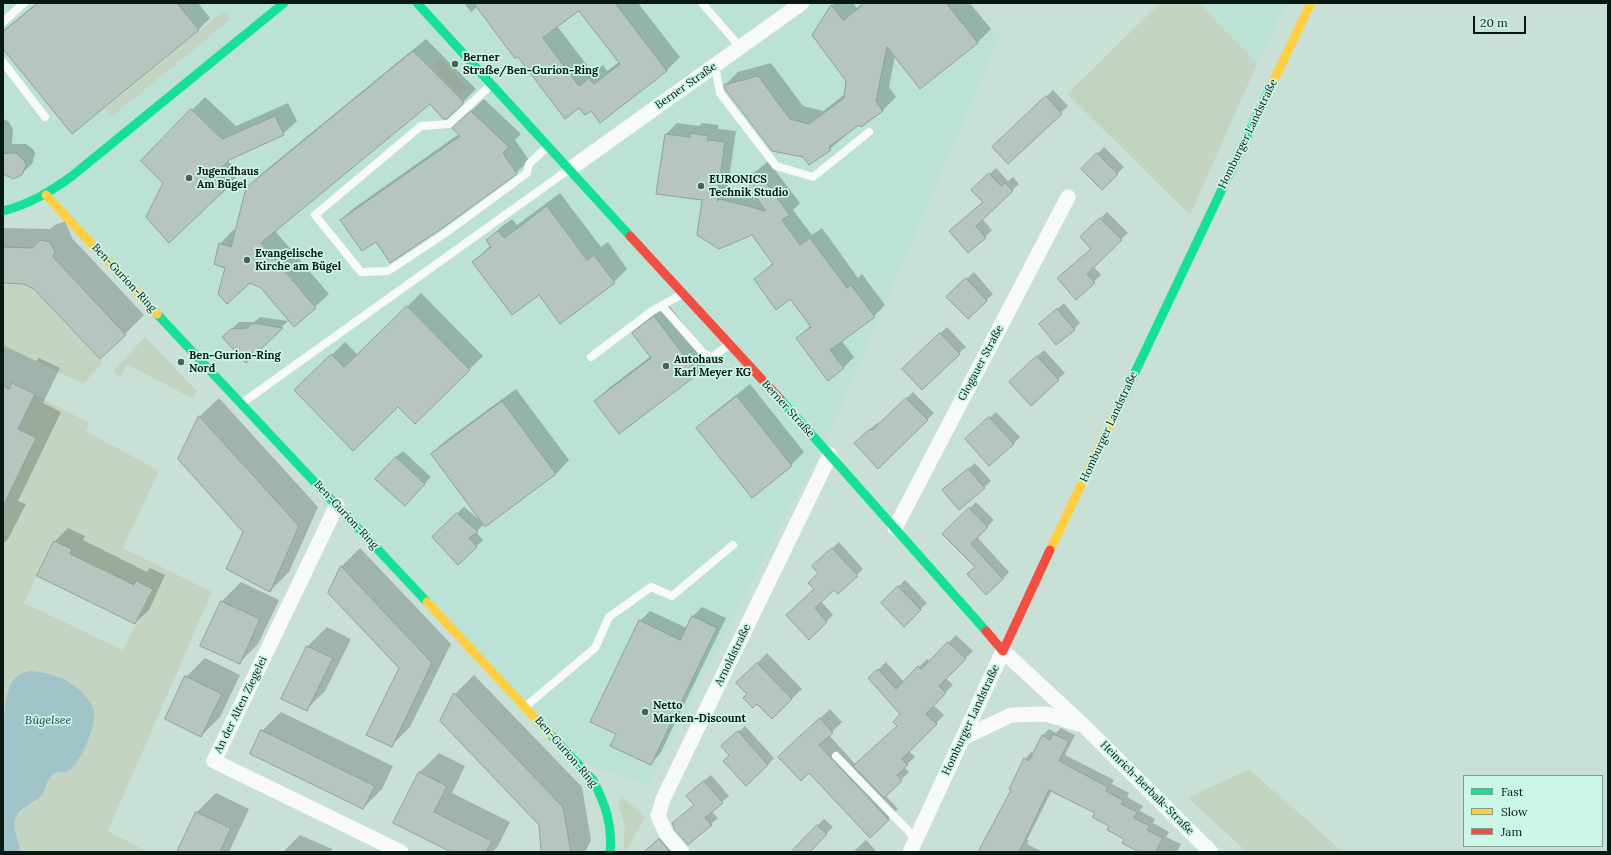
<!DOCTYPE html>
<html>
<head>
<meta charset="utf-8">
<style>
  body { margin:0 }
  #map { position:relative; width:1611px; height:855px; overflow:hidden; background:#c9e0d7; font-family:Lora,serif }
  canvas { display:block }
  .frame { position:absolute; inset:0; border:4px solid #081813; pointer-events:none }
  .legend { position:absolute; left:1463px; top:775px; width:140px; height:72px; box-sizing:border-box; background:#ccf7e7; border:1px solid #7e9e92; margin:0; padding:5px 7px; list-style:none; font-size:12px; color:#081813 }
  .legend li { display:flex; align-items:center; gap:8px; height:20px }
  .legend b { width:20px; border:1px solid #7e9e92 }
  .scale { position:absolute; left:1473px; top:16px; width:53px; height:18px; box-sizing:border-box; border:2px solid #081813; border-top:0; padding-left:5px; font-size:12px; line-height:14px; white-space:nowrap; color:#081813; -webkit-text-stroke:3px #ccf7e7; paint-order:stroke }
</style>
</head>
<body>
<div id="map">
<canvas width="1611" height="855"></canvas>
<div class="frame"></div>
<ul class="legend">
<li><b style="height:5px;background:#16e098"></b>Fast</li>
<li><b style="height:5px;background:#ffcf43"></b>Slow</li>
<li><b style="height:5px;background:#f24e42"></b>Jam</li>
</ul>
<div class="scale">20 m</div>
</div>
<script>
const g = document.querySelector('canvas').getContext('2d');
g.lineJoin = 'round';
function paint(path, color) {
  g.fillStyle = color;
  g.fill(path, 'evenodd');
}
function stroke(path, color, width, dash) {
  g.strokeStyle = color;
  g.lineWidth = width;
  g.lineCap = dash ? 'butt' : 'round';
  g.setLineDash(dash || []);
  g.stroke(path);
}
function drawText(font, color, halo, rows, align = 'center') {
  g.font = font + ' Lora,serif';
  g.lineWidth = 3.5;
  g.setLineDash([]);
  g.textBaseline = 'middle';
  g.strokeStyle = halo;
  g.fillStyle = color;
  for (const [text, x, y, turn = 0] of rows) {
    g.save();
    g.translate(x, y);
    g.rotate((+turn || 0) * Math.PI / 180);
    g.textAlign = isNaN(turn) ? turn : align;
    if (halo) g.strokeText(text, 0, 0);
    g.fillText(text, 0, 0);
    g.restore();
  }
}
paint(new Path2D(`
  M3,3H967L1000,37L834,422L648,785L576,760L46,195L3,211Z
  M1199,3H1286L1257,64Z`), '#bbe2d4');
paint(new Path2D(`
  M1160,3H1199L1257,64L1190,215L1067,94Z
  M224,11L231,19L111,117L105,109Z
  M440,58L467,88L460,96L432,66Z
  M3,283L23,284L34,289L103,363L83,384L3,345Z
  M145,337L197,391L193,399L127,364L120,378L113,371Z
  M35,394L89,423L86,431L159,471L123,548L212,592L108,831L148,852H20L14,827L17,815L35,802L47,787L49,778L54,773L69,771L74,686L54,675L41,671L11,683L7,695L3,732V506L36,438L14,427L27,410ZM54,541L72,549L70,554L134,585L137,581L153,589L123,650L24,603Z
  M1249,769L1343,852H1247L1188,798Z
  M622,796L645,817L626,852H623L625,828L618,803Z`), '#c3d5c2');
paint(new Path2D(`
  M28,671C48,671 72,679 85,696C89,701 93,705 94,712C96,725 81,762 70,770C64,774 56,770 51,776C46,782 46,792 40,797C33,804 20,808 16,817C11,831 20,839 20,852H3V732L5,706L7,695L11,683L18,675Z`), '#a0c4c8');
paint(new Path2D(`
  M37,3H198L210,18L199,29L73,132L3,48V31Z
  M464,3H638L680,57L667,70L600,121L591,109L580,107L518,55L478,6L471,12ZM579,9L619,62L607,71L603,65L593,73L557,26Z
  M834,3H853L857,8L863,3H970L991,29L978,42L920,88L895,56L889,87L896,97L883,110L862,126L860,123L830,149L803,156L725,85L738,72L771,63L803,106L823,111L845,94L847,80L813,35Z
  M426,39L476,89L462,103H430L275,231L329,294L294,326L262,287L226,267L220,244L233,230L236,231L247,189L260,175Z
  M1053,90L1068,106L1008,162L994,147Z
  M205,97L236,126L288,103L297,121L283,134L227,160L240,173L227,186L165,183L192,110Z
  M484,99L521,134L515,140L529,160L516,173L376,240L341,220L354,208L459,134L466,116Z
  M3,119L8,121L13,129L12,144H26L34,150L35,154L32,164L18,177H8L3,171Z
  M677,123L699,126L702,123L718,125V129L736,131L727,192L732,188L755,195L745,181L768,161L800,203L793,210L812,235L822,228L858,278L862,274L885,305L874,316L841,340L854,357L843,368L797,338L811,325L790,298L755,279L773,263L752,233L703,199L666,134Z
  M1104,147L1124,167L1102,188L1083,169Z
  M996,168L1008,181L1013,177L1019,184L982,219L992,230L985,237L951,231L984,202L979,183Z
  M560,193L601,247L608,242L627,269L614,282L560,322L539,294L473,262L491,245L488,240L501,227L512,219L517,225Z
  M1107,212L1128,233L1093,266L1101,275L1076,298L1092,248L1081,237Z
  M65,221L72,238L144,315L125,334L23,283L3,282V228L50,229L55,225Z
  M974,272L993,294L968,318L954,290Z
  M421,293L483,356L415,423L398,406L296,390L345,342L358,355Z
  M1064,303L1080,323L1074,329L1040,324Z
  M668,304L711,360L697,374L596,401L609,388L651,356L634,333L647,320Z
  M260,317L288,321L246,361L223,337L239,322H254Z
  M947,327L966,347L959,353L910,362Z
  M3,345L36,361L39,358L60,368L43,403L61,412L18,501L26,504L8,539L3,544Z
  M1044,350L1065,373L1031,404L1017,376Z
  M750,384L804,452L791,465L752,496L698,428L711,415Z
  M516,389L569,460L556,474L485,526L484,524L476,532L483,540L458,564L439,530L464,507L483,523L432,454L445,441Z
  M913,392L934,413L878,468L862,437L877,423L879,425Z
  M219,398L318,507L289,572L270,591L244,532L179,458L200,416Z
  M996,412L1020,437L1013,444L973,433Z
  M403,451L431,477L411,498L396,457Z
  M975,463L991,481L984,487L950,484Z
  M976,502L994,520L977,537L1009,572L1003,579L976,567L943,534Z
  M68,528L85,536L83,540L147,572L150,568L165,575L149,610L135,623L38,576L55,541Z
  M839,542L863,569L838,593L834,588L821,601L833,615L809,638L820,560Z
  M360,548L451,644L410,727L391,746L400,668L329,593L342,566Z
  M905,580L927,603L904,625L882,603Z
  M241,582L279,600L258,644L239,663L201,645L222,601Z
  M702,607L726,618L660,754L650,764L617,734L640,621L650,611L687,628L692,617Z
  M327,627L351,639L325,691L306,710L283,698L308,646Z
  M956,635L973,651L946,678L953,685L933,705L944,715L909,751L915,757L904,767L909,772L885,795L898,809L888,819L789,747L830,709L842,722L829,735L856,765L898,726L902,715L877,671L886,662L904,682L927,659L930,662Z
  M767,653L802,689L772,718L738,683Z
  M205,658L240,675L220,717L201,736L186,677Z
  M474,675L582,787L591,840L585,852H540L542,850L540,825L441,721L455,694Z
  M281,712L393,766L382,789L363,808L262,731Z
  M745,726L774,758L768,765L729,740Z
  M1061,728L1075,735L1065,755L1114,780L1112,784L1129,793L1127,797L1143,806L1140,811L1155,819L1153,823L1169,832L1166,837L1181,844L1177,852H1137L1138,850L1096,813L1052,790L1027,840H1029L1027,844L1043,852H979L1012,789L1025,759L1031,752L1034,753L1042,736L1049,729L1056,733Z
  M439,753L465,766L452,793L510,822L498,846L492,852H453L395,823L420,772Z
  M711,775L729,796L711,811L718,818L688,844L695,804L694,789Z
  M216,793L249,809L229,852H178L197,812Z
  M824,819L833,827L808,852H797L794,849Z
  M670,830L690,852H644L645,851Z
  M300,835L332,849L331,852H283Z
  M866,840L877,852H853Z`), '#0003');
const building = new Path2D(`
  M38,3H177L199,30L72,134L3,49V32Z
  M474,3H615L667,71L600,123L591,111L585,115L579,108L565,119L518,57L515,58ZM579,11L620,64L594,84L589,78L579,86L543,38Z
  M865,3H946L978,43L920,89L887,47L876,101L883,111L861,127L859,125L829,147L831,150L809,165L803,157L772,151L725,89L724,85L758,76L790,119L809,124L844,98L846,81L812,35L831,5L843,20Z
  M413,51L463,101V104L447,119H443L430,104L261,243L316,308L294,327L261,288L250,283L227,304L218,294L225,268L214,264L219,243L231,247L246,188Z
  M1046,96L1062,114L1008,164L992,147Z
  M191,109L222,139L275,116L284,135L229,160L215,174L228,187L169,243L146,217L163,183L141,161Z
  M471,111L509,147L503,153L517,174L441,229L390,263L376,242L362,251L340,220L460,136L452,128Z
  M690,133L708,136L707,140L725,142L717,201L720,199L766,211L744,181L757,171L790,215L782,220L800,245L810,238L847,288L851,285L875,317L830,350L844,368L828,381L796,338L811,327L790,299L776,310L754,279L773,264L752,235L719,249L697,235L702,200L656,194L665,134L690,137Z
  M16,153L24,160L26,165L22,175L13,179L3,174V154Z
  M1097,153L1118,174L1102,190L1081,169Z
  M989,173L1001,186L1005,183L1013,191L976,226L986,238L968,253L949,231L983,202L971,190Z
  M547,206L587,260L594,255L615,283L560,324L539,295L512,315L472,262L491,247L486,240L498,231L504,238Z
  M1100,218L1122,240L1087,274L1095,283L1076,300L1057,278L1091,249L1080,237Z
  M40,240L50,242L55,252L53,257L126,335L100,359L34,289L23,284L3,283V247L32,248Z
  M966,278L987,301L968,319L946,297Z
  M407,306L470,370L415,424L398,407L353,451L294,390L331,354L344,367Z
  M1057,309L1075,330L1056,345L1039,324Z
  M654,316L698,374L619,434L594,401L651,358L632,333Z
  M253,323L283,328L246,363L222,337L231,329L247,328Z
  M940,333L960,354L922,390L902,369Z
  M1037,356L1059,380L1031,406L1009,382Z
  M12,383L35,394L18,429L36,438L3,506V386L9,389Z
  M737,396L792,466L752,498L696,428Z
  M906,398L928,420L878,469L854,443L870,429L872,430Z
  M502,401L556,474L485,527L431,454Z
  M199,416L299,526L270,592L226,569L243,532L178,459Z
  M989,417L1014,444L989,466L965,439Z
  M396,457L425,484L405,506L375,479Z
  M968,469L985,488L959,510L942,490Z
  M969,508L988,527L971,544L1003,579L986,595L967,574L975,567L942,534Z
  M457,513L478,532L469,538L477,547L458,565L432,537Z
  M54,541L72,549L70,554L114,575L134,585L136,581L153,589L135,624L37,576Z
  M832,548L858,576L838,594L834,590L815,608L827,622L809,640L786,615L814,589L808,583L818,573L812,566Z
  M341,566L432,663L392,747L366,735L399,668L328,593Z
  M898,586L921,610L904,627L881,603Z
  M221,601L260,619L240,664L200,646Z
  M692,616L717,628L651,765L610,746L616,734L590,722L639,620L680,640Z
  M948,642L966,659L939,686L946,693L926,714L937,724L902,759L908,765L897,775L902,781L884,798L853,766L897,726L893,722L900,714L868,678L878,669L896,689L918,666L921,669Z
  M307,646L333,658L307,711L281,699Z
  M757,663L792,699L772,719L757,704L753,708L743,698L747,694L736,683Z
  M185,676L222,694L201,737L165,719Z
  M454,693L563,807L571,852H541L539,825L440,721Z
  M820,718L833,733L819,745L889,820L870,838L809,773L801,781L778,757Z
  M261,730L375,786L363,809L250,754Z
  M738,731L768,765L746,786L723,761L729,755L721,746Z
  M1053,734L1069,741L1059,761L1108,787L1106,791L1123,800L1121,804L1137,812L1134,818L1150,826L1147,830L1163,838L1156,852H1139L1122,843L1124,839L1107,830L1109,826L1092,817L1095,813L1049,790L1019,852H978L1011,790L1009,789L1024,758L1029,761L1042,735L1050,740Z
  M419,772L447,786L434,812L492,841L486,852H451L393,823Z
  M704,781L723,803L705,818L712,825L688,845L675,830L672,823L694,805L686,796Z
  M196,812L231,828L220,852H177Z
  M817,825L827,834L810,852H791Z
  M659,839L670,852H644Z`);
paint(building, '#b6c6be');
stroke(building, '#91a198', 1);
stroke(new Path2D(`
  M702,3L740,47
  M3,22L24,3
  M3,62L45,117
  M715,65L720,93L776,166L813,177L869,132
  M491,85L449,124L421,126L315,215L361,272L388,271L444,234L527,173L529,164L548,146
  M662,306L704,354L712,357L729,345
  M591,357L652,311L682,294
  M242,403L568,170
  M525,707L595,648L609,617L651,587L672,596L733,545
  M836,756L916,839`), '#f7faf9', 8);
stroke(new Path2D(`
  M570,169L802,3
  M337,505L214,761L401,852
  M895,528L1068,197
  M963,738L1011,715L1046,714L1079,724
  M682,852L667,835L658,816L663,799L830,455
  M910,852L1003,651L1083,725L1211,852`), '#f7faf9', 15);
stroke(new Path2D(`
  M417,3L630,236
  M3,211C30,204 50,192 72,176L284,3
  M157,314L427,602
  M780,399L986,631
  M1120,404L1272,84
  M550,734L593,780C605,804 613,825 610,852`), '#16e098', 9);
stroke(new Path2D(`
  M1272,84L1311,3
  M46,195L157,314
  M1050,550L1120,404
  M427,602L550,734`), '#ffcf43', 9);
stroke(new Path2D(`
  M630,236L780,399
  M986,631L1003,651L1050,550`), '#f24e42', 9);
for (const [x, y, r, color] of [
  [455,64,4,"#4c5e58"],
  [189,178,4,"#4c5e58"],
  [701,186,4,"#4c5e58"],
  [247,260,4,"#4c5e58"],
  [181,362,4,"#4c5e58"],
  [666,366,4,"#4c5e58"],
  [645,712,4,"#4c5e58"]
]) {
  const dot = new Path2D();
  dot.arc(x, y, r, 0, 2 * Math.PI);
  g.fillStyle = color;
  g.fill(dot);
  stroke(dot, '#ccf7e7', 1.5);
}
drawText('bold 11px', '#081813', '#ccf7e7', [
  ["Berner",463,58],
  ["Straße/Ben-Gurion-Ring",463,71],
  ["Jugendhaus",197,172],
  ["Am Bügel",197,185],
  ["EURONICS",709,180],
  ["Technik Studio",709,193],
  ["Evangelische",255,254],
  ["Kirche am Bügel",255,267],
  ["Ben-Gurion-Ring",189,356],
  ["Nord",189,369],
  ["Autohaus",674,360],
  ["Karl Meyer KG",674,373],
  ["Netto",653,706],
  ["Marken-Discount",653,719]
], 'left');
drawText('11px', '#081813', '#ccf7e7', [
  ["Berner Straße",686,86,-35],
  ["Homburger Landstraße",1248,134,-64],
  ["Ben-Gurion-Ring",124,278,47],
  ["Glogauer Straße",981,363,-62],
  ["Berner Straße",788,409,48],
  ["Homburger Landstraße",1109,427,-65],
  ["Ben-Gurion-Ring",346,515,47],
  ["Arnoldstraße",733,655,-64],
  ["An der Alten Ziegelei",241,705,-64],
  ["Homburger Landstraße",971,720,-65],
  ["Ben-Gurion-Ring",566,752,49],
  ["Heinrich-Berbalk-Straße",1147,788,45]
]);
drawText('italic 12px', '#163d45', '#ccf7e7', [
  ["Bügelsee",48,721]
]);
</script>
</body>
</html>
